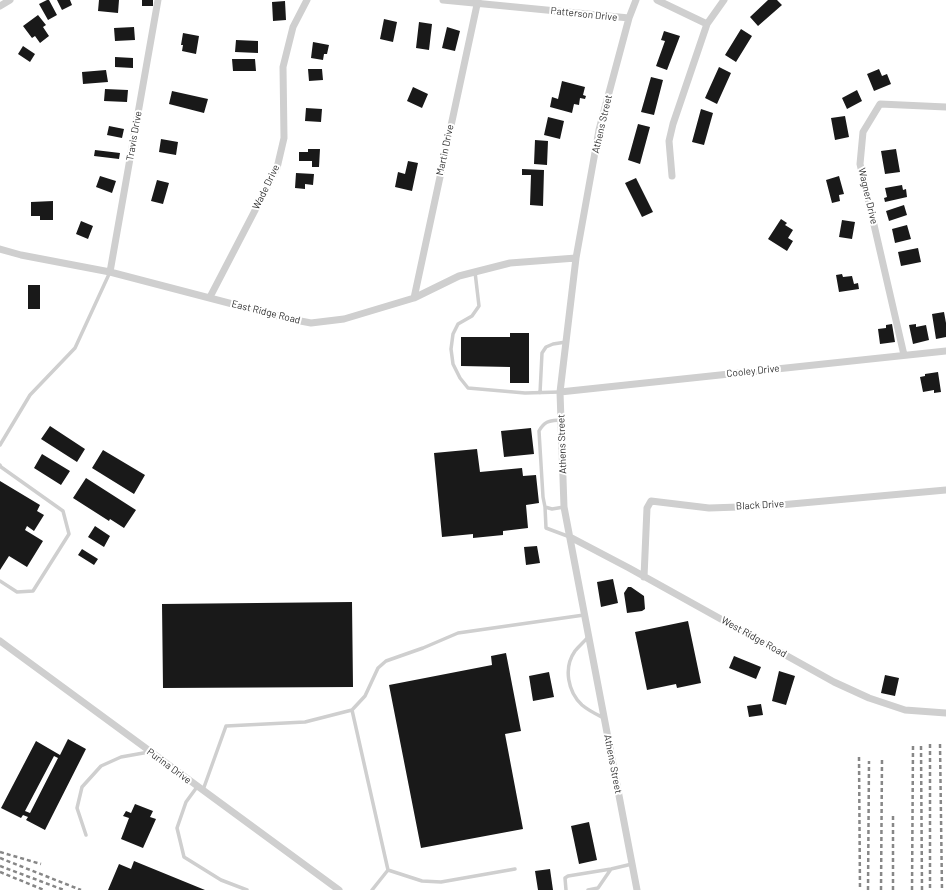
<!DOCTYPE html>
<html>
<head>
<meta charset="utf-8">
<style>
  body { margin:0 }
  canvas { display:block; background:#fff }
</style>
</head>
<body>
<canvas width="946" height="890"></canvas>
<script>
const g = document.querySelector('canvas').getContext('2d');
g.lineJoin = 'round';
function paint(path, color) {
  g.fillStyle = color;
  g.fill(path, 'evenodd');
}
function stroke(path, color, width, dash) {
  g.strokeStyle = color;
  g.lineWidth = width;
  g.lineCap = dash ? 'butt' : 'round';
  g.setLineDash(dash || []);
  g.stroke(path);
}
function drawText(font, color, halo, rows, align = 'center') {
  g.font = font + ' Barlow,sans-serif';
  g.lineWidth = 4;
  g.setLineDash([]);
  g.textBaseline = 'middle';
  g.strokeStyle = halo;
  g.fillStyle = color;
  for (const [text, x, y, turn = 0] of rows) {
    g.save();
    g.translate(x, y);
    g.rotate((+turn || 0) * Math.PI / 180);
    g.textAlign = isNaN(turn) ? turn : align;
    if (halo) g.strokeText(text, 0, 0);
    g.fillText(text, 0, 0);
    g.restore();
  }
}
paint(new Path2D(`
  M47,0H49L57,15L48,20L39,4Z
  M57,0H70L72,5L62,10Z
  M99,0H119L118,13L98,11Z
  M142,0H153V6H142Z
  M768,0H777L782,5L758,26L750,17Z
  M285,1L286,20L273,21L272,2Z
  M38,15L46,25L43,27L49,36L40,43L35,36L32,38L23,26Z
  M384,19L397,22L393,42L380,39Z
  M419,22L432,24L429,50L416,48Z
  M134,27L135,40L115,41L114,28Z
  M447,27L460,31L455,51L442,48Z
  M741,29L752,36L736,62L725,55Z
  M664,31L680,36L667,70L656,66L665,41L661,40Z
  M183,33L199,36L196,54L182,51L183,45H181Z
  M236,40L258,41V53L235,52Z
  M313,42L329,45L327,54H324L323,60L311,58Z
  M23,46L35,54L30,62L18,54Z
  M115,57L133,58V68L115,67Z
  M232,59H255L256,71H233Z
  M719,67L731,73L717,104L705,98Z
  M308,69H322L323,80L309,81Z
  M879,69L882,76L887,74L891,84L874,91L867,74Z
  M106,70L108,82L83,84L82,72Z
  M651,77L663,80L654,115L641,112Z
  M562,81L585,87L583,95L586,96L585,99L580,98L579,105L574,104L572,113L550,107L552,97L558,99Z
  M413,87L428,94L422,108L407,101Z
  M105,89L128,90L127,102L104,101Z
  M857,90L862,101L847,109L842,98Z
  M172,91L208,99L204,113L169,104Z
  M306,108L322,109L321,122L305,121Z
  M701,109L713,113L704,145L692,142Z
  M845,116L849,137L835,140L831,118Z
  M548,117L564,121L560,139L544,135Z
  M638,124L650,127L640,164L628,160Z
  M109,126L124,129L122,138L107,135Z
  M161,139L178,142L176,155L159,152Z
  M535,140L548,141L547,165L534,164Z
  M308,149H320L319,167H312V161H299V152H308Z
  M896,149L900,172L885,174L881,151Z
  M95,150L120,153L119,159L94,156Z
  M408,161L418,163L412,191L395,187L398,172L405,174Z
  M522,169L544,170L543,206L530,205L531,175H522Z
  M296,173L314,174L313,185L305,184V189L295,188Z
  M100,176L116,181L112,193L96,187Z
  M839,176L844,194L839,195L840,201L832,203L826,180Z
  M636,178L653,212L642,217L625,183Z
  M157,180L169,183L163,204L151,201Z
  M902,185L903,190L906,189L907,197L885,202L884,198L887,197L885,188Z
  M53,201V220H40V216H31V202Z
  M904,205L907,215L889,221L886,211Z
  M781,219L787,223L785,225L793,230L788,238L793,241L787,251L768,239Z
  M842,220L855,222L852,239L839,237Z
  M81,221L93,226L88,239L76,234Z
  M907,225L911,239L895,243L892,229Z
  M918,248L921,262L901,266L898,252Z
  M842,274L843,277L852,276L854,284L858,283L859,289L839,292L836,275Z
  M28,285H40V309H28Z
  M944,312L946,323V337L936,339L932,314Z
  M892,324L895,342L880,344L878,329L886,328V325Z
  M916,324V327L926,325L929,340L913,344L909,325Z
  M510,333H529V383H510V367L461,366V337H510Z
  M938,372L941,392L934,393V390L923,392L920,377L925,376V374Z
  M50,426L85,449L77,462L41,439Z
  M531,428L534,454L504,457L501,431Z
  M477,449L480,472L522,468L523,476L536,475L539,503L526,505L528,528L503,531V535L473,538V534L442,537L434,453Z
  M103,450L145,475L134,494L92,468Z
  M42,454L70,471L61,485L34,468Z
  M86,478L136,510L124,528L110,519L109,521L73,498Z
  M0,481L40,505L37,511L44,515L34,531L27,526L25,530L43,541L27,567L9,556L0,570Z
  M95,526L110,536L104,547L88,537Z
  M537,546L540,563L526,565L524,547Z
  M82,549L98,559L94,565L78,555Z
  M613,579L618,603L601,607L597,582Z
  M628,587H631L644,596L645,609L642,611L627,613L624,593Z
  M352,602L353,687L163,688L162,604Z
  M688,621L701,683L677,688L676,684L647,690L635,632Z
  M506,653L521,731L505,734L523,829L421,848L389,685L492,665L491,656Z
  M734,656L761,667L756,679L729,668Z
  M779,671L795,676L786,705L772,701Z
  M549,672L554,697L533,701L529,676Z
  M885,675L899,678L895,696L881,693Z
  M761,704L763,715L749,717L747,706Z
  M68,739L86,749L45,830L26,820L28,817L23,815L21,818L1,808L36,741L60,755ZM54,756L58,758L30,813L25,811Z
  M135,804L153,811L150,817L156,819L143,848L121,839L129,818L123,816L126,811L131,813Z
  M589,822L597,860L579,864L571,826Z
  M134,861L205,890H108L119,864L131,869Z
  M550,869L553,890H538L535,871Z`), '#191919');
stroke(new Path2D(`
  M475,272L479,306L472,316L458,324L453,334L451,349L453,364L460,378L468,388L525,393L560,392
  M540,393L542,353L546,347L553,344L566,342
  M561,420C550,421 545,420 539,431L543,497L545,507L552,509L564,507
  M0,445L30,395L75,348L110,272
  M0,465L1,467L63,511L69,534L33,591L17,592L0,581
  M545,507L546,528L570,537
  M588,637C584,642 579,646 575,651C563,668 568,692 582,705C589,711 596,714 604,718
  M352,710L388,870L372,890
  M197,787L186,802L177,828L184,857L221,880L247,890
  M203,790L226,726L305,722L352,710L365,696L378,668L386,661L423,648L458,633L584,615
  M86,835L77,808L82,787L101,766L121,757L149,752
  M388,870L422,881L441,882L515,869
  M566,890L565,878L568,876L611,869L632,864
  M588,890L598,888L611,869`), '#cfcfcf', 3.5);
stroke(new Path2D(`
  M443,0L629,18
  M636,0L629,18L599,130L576,258L560,392L564,507L637,890
  M657,0L707,24
  M0,6L10,0
  M672,176L669,141L673,124L707,24L724,0
  M0,249L21,255L110,272L290,319L311,323L344,319L414,298L459,276L510,263L576,258
  M110,272L158,0
  M210,297L277,168L284,138L283,67L293,27L307,0
  M414,298L478,0
  M904,355L860,164L863,132L880,104L946,107
  M560,392L946,351
  M570,537L629,568L834,682L869,698L905,710L946,713
  M644,577L647,508L651,501L709,508L769,506L946,490
  M0,641L339,890`), '#cfcfcf', 7);
stroke(new Path2D(`
  M930,744V890
  M940,744L942,890
  M921,746L922,890
  M859,757L860,890
  M0,852L41,864
  M0,858L81,890
  M0,866L64,890
  M0,872L44,890
  M868,890L869,761
  M881,890L882,760
  M893,890V814
  M912,890L913,746`), '#878787', 2.5, [4, 3]);
drawText('10px', '#323232', '#fff', [
  ["Patterson Drive",584,14,6],
  ["Athens Street",602,124,-77],
  ["Travis Drive",134,136,-80],
  ["Martin Drive",445,150,-78],
  ["Wade Drive",266,187,-64],
  ["Wagner Drive",868,196,77],
  ["East Ridge Road",266,312,14],
  ["Cooley Drive",753,371,-6],
  ["Athens Street",562,444,-92],
  ["Black Drive",760,505,-3],
  ["West Ridge Road",754,637,29],
  ["Athens Street",613,764,79],
  ["Purina Drive",169,766,36]
]);
</script>
</body>
</html>
